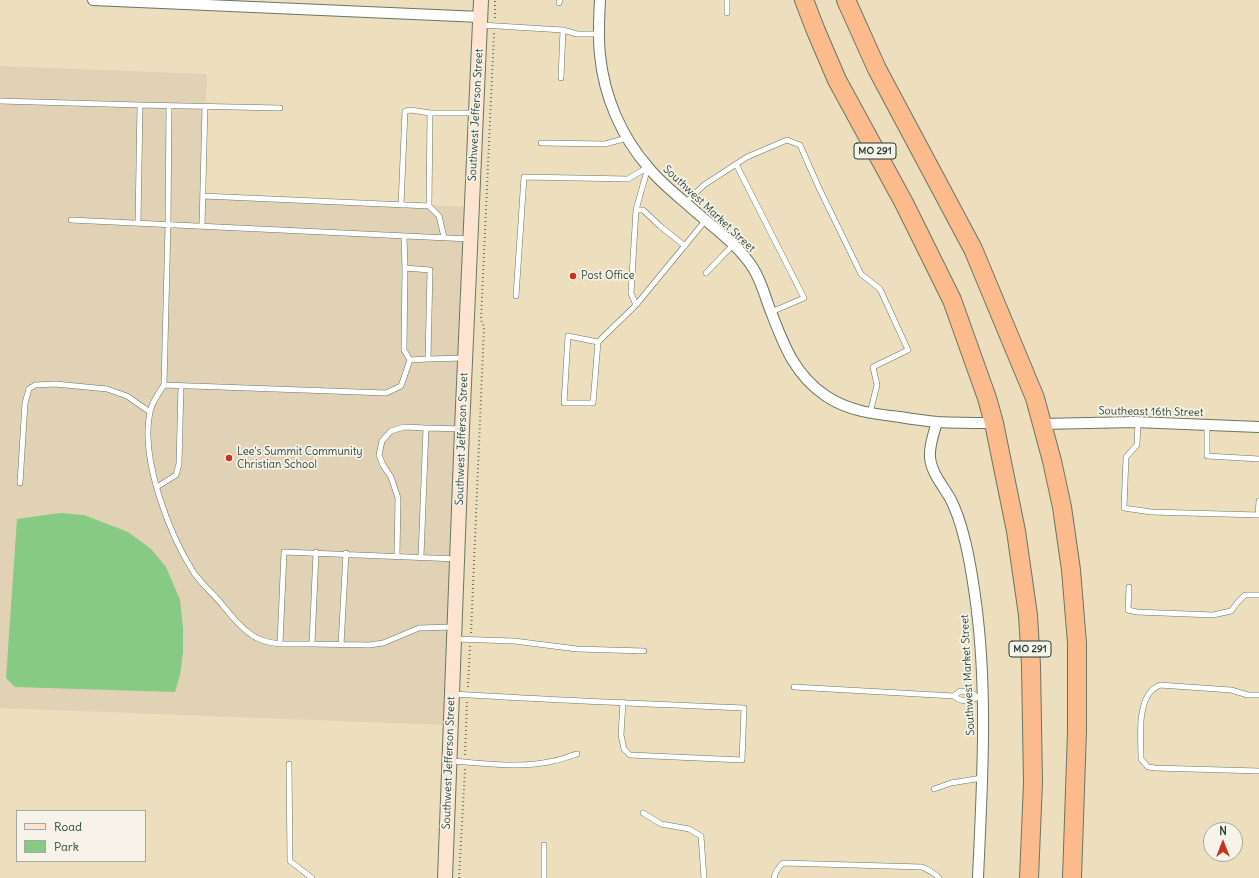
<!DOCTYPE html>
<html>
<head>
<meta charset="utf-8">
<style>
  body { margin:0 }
  #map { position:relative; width:1259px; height:878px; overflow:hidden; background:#eddfbd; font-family:Delius,sans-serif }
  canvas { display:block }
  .legend { position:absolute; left:16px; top:810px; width:130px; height:52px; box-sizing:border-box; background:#f7f3e8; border:1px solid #a1aaa0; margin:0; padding:5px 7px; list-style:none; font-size:12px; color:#1f3d34 }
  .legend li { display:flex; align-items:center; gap:8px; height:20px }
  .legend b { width:20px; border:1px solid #a1aaa0 }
  .north { position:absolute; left:1203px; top:822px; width:40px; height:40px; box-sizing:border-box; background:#f7f3e8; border:1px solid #a1aaa0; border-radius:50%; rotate:0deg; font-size:11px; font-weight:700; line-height:16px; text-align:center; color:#1f3d34 }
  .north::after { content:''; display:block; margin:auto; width:14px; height:18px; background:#c8321e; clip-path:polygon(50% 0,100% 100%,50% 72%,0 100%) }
</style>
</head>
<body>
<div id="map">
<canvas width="1259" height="878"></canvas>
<ul class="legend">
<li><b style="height:5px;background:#fde4d1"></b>Road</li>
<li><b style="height:11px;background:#87ca83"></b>Park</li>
</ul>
<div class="north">N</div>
</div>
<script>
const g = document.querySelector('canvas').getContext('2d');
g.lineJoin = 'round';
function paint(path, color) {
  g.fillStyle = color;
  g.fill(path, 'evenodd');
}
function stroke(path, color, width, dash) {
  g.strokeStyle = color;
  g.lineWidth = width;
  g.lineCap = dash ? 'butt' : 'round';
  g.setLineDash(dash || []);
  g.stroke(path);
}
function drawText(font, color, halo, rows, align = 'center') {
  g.font = font + ' Delius,sans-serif';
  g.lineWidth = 3.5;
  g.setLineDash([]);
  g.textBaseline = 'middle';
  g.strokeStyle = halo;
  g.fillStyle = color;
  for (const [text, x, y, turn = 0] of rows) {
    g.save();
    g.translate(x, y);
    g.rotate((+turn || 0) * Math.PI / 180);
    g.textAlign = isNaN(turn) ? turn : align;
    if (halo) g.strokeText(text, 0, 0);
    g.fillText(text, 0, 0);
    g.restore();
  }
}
paint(new Path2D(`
  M0,66L207,74L203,196L472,207L443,725L0,708Z`), '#e2d2b5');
paint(new Path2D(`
  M60,513L84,515L128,532L151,549L166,567L180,600L183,628V652L180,675L175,692L15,687L6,678L17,519Z`), '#87ca83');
const lane = new Path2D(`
  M559,3L560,0
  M727,13V0
  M481,25L563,30
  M561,78L563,30L577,34H599
  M0,101L140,105L280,108
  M169,106L168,225L164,385L386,393L401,386L410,360
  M541,143L605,144L627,138
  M736,164L804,298L771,312
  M203,196L429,206L439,216L444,237
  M685,203L704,185L747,157L787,140L800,145L819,188L861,274L880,289L908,350L873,367L877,385L870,413
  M401,205L405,111L411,110L430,113
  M429,206L430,113H474
  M636,210H643L660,226L685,246
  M71,220L469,239
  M138,223L140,105
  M202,226L205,106
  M404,236L405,268L404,350L410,360
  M405,268L430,270L428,359L464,358
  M706,273L733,245
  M516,296L524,177L628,179L648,167
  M636,305L631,293L636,210L648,167
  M598,342L568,336L564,403H593L598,342L636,305L705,221
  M410,360L428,359
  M164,385C158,394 152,402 150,412C140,458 169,534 194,573C201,583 212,593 220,602C230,614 243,631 257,638C264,642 272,643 280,644
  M1138,423L1137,445L1126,457L1124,508L1151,512L1259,515
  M1207,425V456L1259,459
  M20,483L25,403L29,389L35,385L55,384L107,389L127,396L150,412
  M157,487L176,475L179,464L181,386
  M1258,515L1259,501
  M316,552L312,644L369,645L383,643L419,628L454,627
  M397,556L398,498L391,477L383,465L379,455L382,441L391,431L404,427L426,428L462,429
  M421,557L426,428
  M1129,587L1128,610L1137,612L1213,615L1231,611L1238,602L1245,595H1259
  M455,639L514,641L577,649L644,651
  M312,644H280L284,552L457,559
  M341,645L346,553
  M794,687L954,696
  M453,694C550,700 647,704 744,708L742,760L630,755L624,749L621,735L623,702
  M1259,695H1248L1231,690L1160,685C1157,687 1154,688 1152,690C1137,705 1141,739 1141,759L1148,767L1155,768L1259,771
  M977,697L971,692L960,691L954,696C966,706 971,697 983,697
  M450,761C483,763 521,769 553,761C561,760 569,756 577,754
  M289,764L290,861L312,878
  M934,789L951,783L982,778
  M643,813L661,824L689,829L701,836L704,878
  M544,878V845
  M774,878C775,872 778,868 783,863L922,867C928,870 935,873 939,878`);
const street = new Path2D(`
  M93,0L481,17
  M600,0C599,18 598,37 600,55C604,96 621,136 648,167C659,181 674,193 688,205C710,225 737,243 753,268C760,279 764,292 768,304C782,340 792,373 826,396C848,411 874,414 900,417C912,419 926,421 938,422C957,423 975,423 994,423
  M937,422C934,433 929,445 930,457C931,473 944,487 951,500C957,512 961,525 964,537C970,559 973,581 976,603C988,694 982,786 978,878
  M1042,424L1135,422L1259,427`);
const secondary = new Path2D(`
  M445,878L462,429L481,0`);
const highway = new Path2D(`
  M804,0L816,31L837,80L904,203L952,300L987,398L994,423L1016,531L1028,615L1031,665L1033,783L1029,878
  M846,0L877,69L973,249L1035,398L1052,461L1062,507L1071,570L1077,643V731L1072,878`);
stroke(lane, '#677664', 6);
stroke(street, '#677664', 12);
stroke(secondary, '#677664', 16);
stroke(highway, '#677664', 20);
stroke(new Path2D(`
  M495,18V0
  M471,633L484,327L481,320L494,33
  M468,687L470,646
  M465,755L467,702
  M459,878L465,769`), '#677664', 2, [1, 3]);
stroke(lane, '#fff', 5);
stroke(street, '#fff', 10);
stroke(secondary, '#fde4d1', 14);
stroke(highway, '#fbbb8d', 18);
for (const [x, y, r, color] of [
  [573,276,4,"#c8321e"],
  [229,458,4,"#c8321e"]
]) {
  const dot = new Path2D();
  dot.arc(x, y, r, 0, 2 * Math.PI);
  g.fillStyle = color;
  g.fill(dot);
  stroke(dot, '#f7f3e8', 1.5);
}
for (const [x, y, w] of [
  [875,151,42],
  [1030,649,42]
]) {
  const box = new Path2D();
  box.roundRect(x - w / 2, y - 8, w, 16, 3);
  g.fillStyle = '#f7f3e8';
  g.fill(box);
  stroke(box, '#1f3d34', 1);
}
drawText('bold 10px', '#1f3d34', null, [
  ["MO 291",875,151],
  ["MO 291",1030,649]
]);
drawText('11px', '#1f3d34', '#f7f3e8', [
  ["Southwest Jefferson Street",476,115,-87],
  ["Southwest Market Street",709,209,43],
  ["Southeast 16th Street",1151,412,1],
  ["Southwest Jefferson Street",462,439,-88],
  ["Southwest Market Street",968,675,-93],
  ["Southwest Jefferson Street",449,763,-88]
]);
drawText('11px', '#1f3d34', '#f7f3e8', [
  ["Post Office",581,276],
  ["Lee's Summit Community",237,452],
  ["Christian School",237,465]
], 'left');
</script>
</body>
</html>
